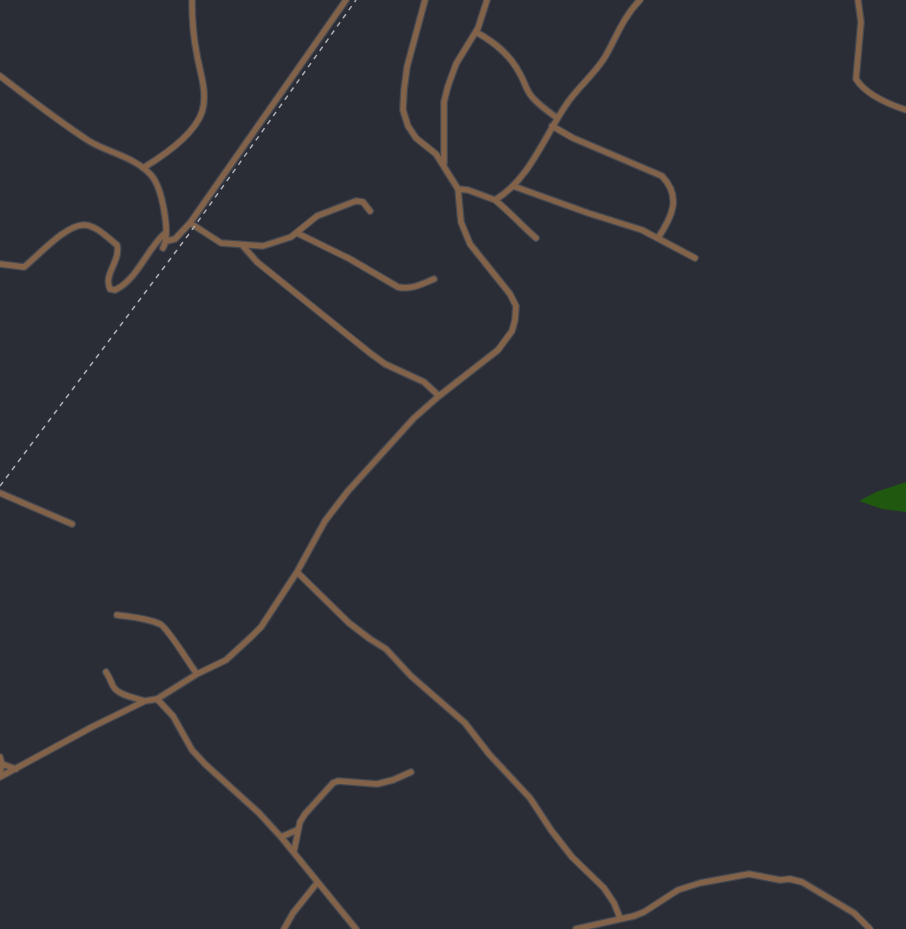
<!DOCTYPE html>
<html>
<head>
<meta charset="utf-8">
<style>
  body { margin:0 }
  canvas { display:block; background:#2a2d36 }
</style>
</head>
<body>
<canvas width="906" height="929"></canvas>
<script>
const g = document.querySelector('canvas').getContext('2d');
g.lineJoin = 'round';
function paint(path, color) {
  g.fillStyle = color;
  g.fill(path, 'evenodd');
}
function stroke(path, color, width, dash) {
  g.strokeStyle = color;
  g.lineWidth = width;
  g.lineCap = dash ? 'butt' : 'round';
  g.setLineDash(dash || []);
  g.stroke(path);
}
paint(new Path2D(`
  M906,482V512L882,509L859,501L876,492Z`), '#20580f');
const minor = new Path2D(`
  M858,0L861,22L856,79C866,95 888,104 906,110
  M476,32C494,42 510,54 520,74C525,82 526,91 533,98C540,106 549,112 557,118
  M0,76C29,98 58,121 89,141C109,153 135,157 151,175C162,187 171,234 163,248
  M552,126L573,138L662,176C682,197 672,217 658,238
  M444,163V102L448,86L456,64L478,28L487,0
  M143,168C163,156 194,135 202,112C208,93 200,73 197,55C193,36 192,19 192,0
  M513,186L588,213L642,230L695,258
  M458,189L468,190L495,200C529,180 544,137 566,105C577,88 594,75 605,57C616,38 623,17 640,0
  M495,200C510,212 522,226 536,238
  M190,223L221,243L263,246L291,237L317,216L356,201L363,202L370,211
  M297,233L350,259L398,287C411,290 422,284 434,279
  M167,241L175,239L190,223L346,0
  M243,246L257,262L370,353L385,364L424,382L439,396
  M0,264L24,267C37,257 67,223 85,225C97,226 108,238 117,245C121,261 103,274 110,289L115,290C137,280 147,249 165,233
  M0,493L72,524
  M297,572L349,623L370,639L386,649L411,676L465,723L489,754L530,798L551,830L572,857L604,888L614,903L620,918
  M117,615C131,617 147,618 160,624C168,628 190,665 197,674
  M106,672C110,678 110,680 113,686C117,695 136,698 145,701
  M157,699L173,716L192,750L205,764L259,813L281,837L356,929
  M0,757L2,764L0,774
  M2,764L16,769
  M0,777L92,727L145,701L157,699L197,674L226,660L251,637L261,627L297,572L325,521L348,491L414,418L439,396L498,350L512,331L515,320L516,306L510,294L470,244L461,222L458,189L436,154L416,138L408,126L403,110L404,90L407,67L425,0
  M281,837L297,830
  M294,851L300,822L305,814L333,783L338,781L377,784L393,780L411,772
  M284,929L293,913L317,883
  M576,929L634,916L644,912L678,890L700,883L749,874L780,880L790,879L802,882L854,913L870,929`);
stroke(minor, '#454851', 8);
stroke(minor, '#826249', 5.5);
stroke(new Path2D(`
  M0,486L189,234L356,0`), '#acaeb5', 1.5, [5, 5]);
</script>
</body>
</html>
